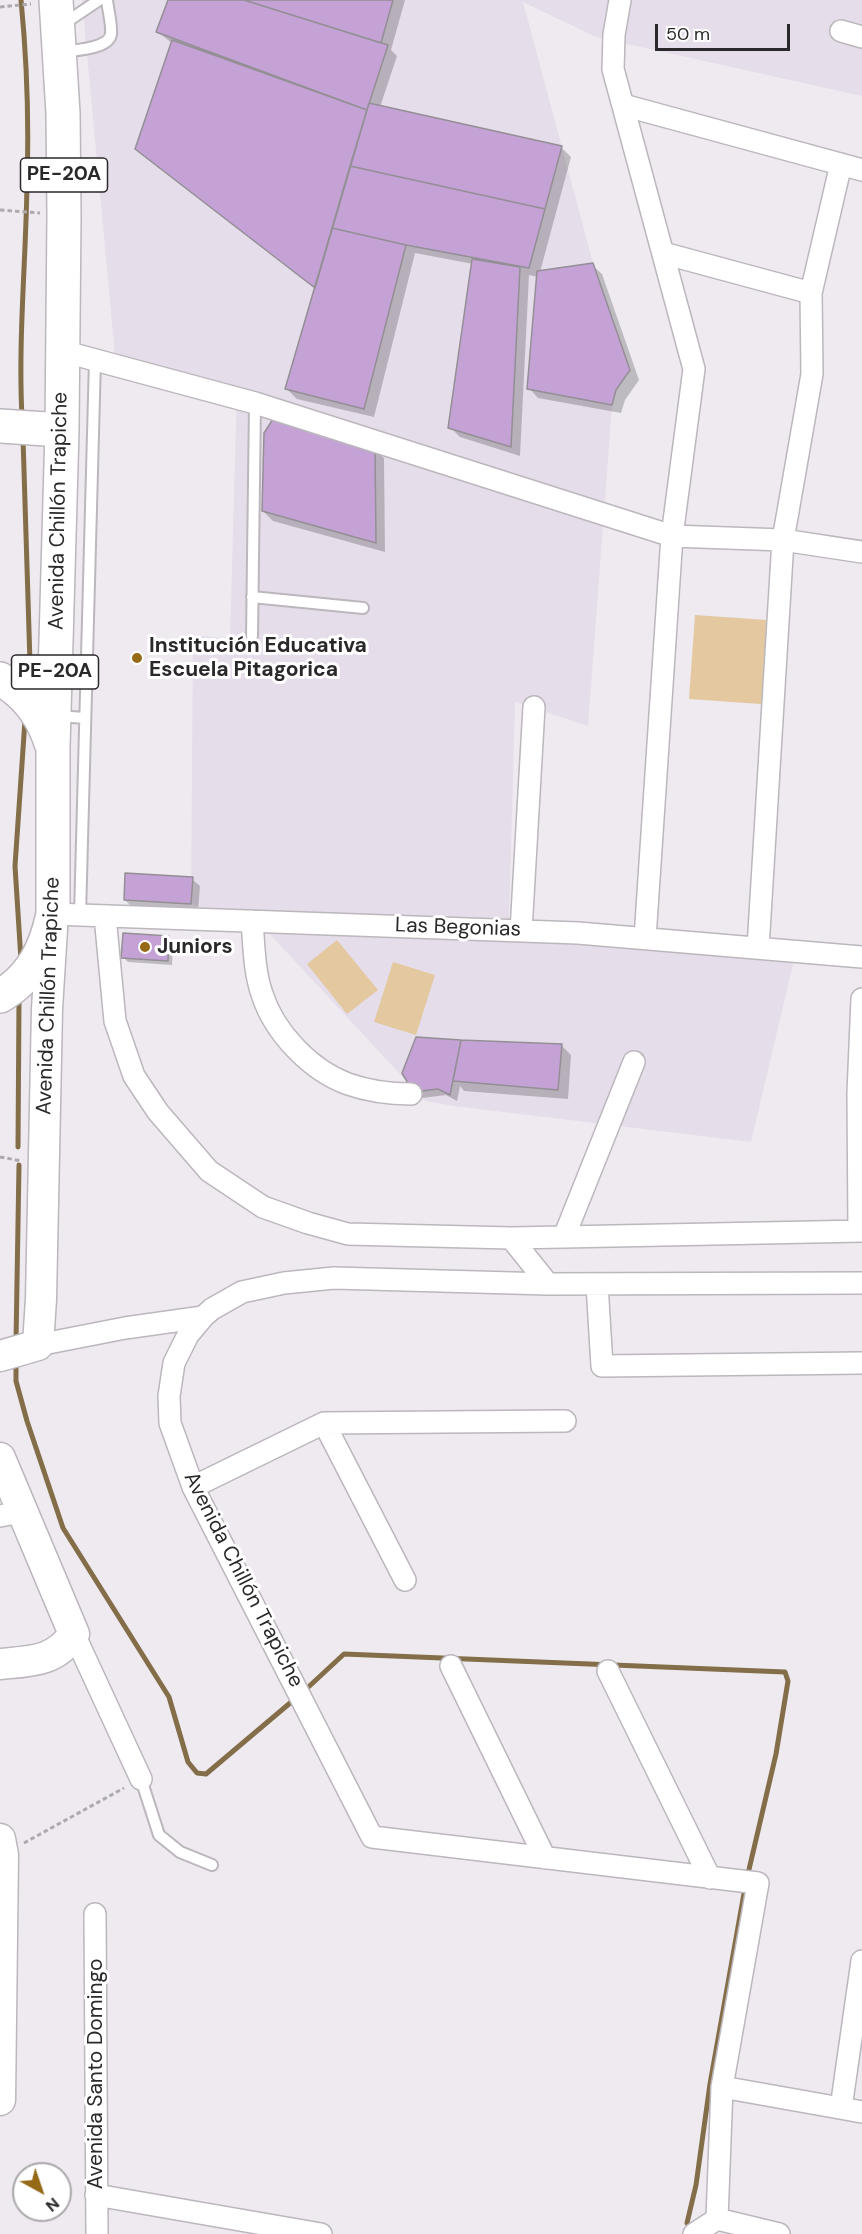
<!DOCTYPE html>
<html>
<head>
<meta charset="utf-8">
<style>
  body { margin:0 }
  #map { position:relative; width:862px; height:2234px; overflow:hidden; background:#eeeaf0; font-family:"DM Sans",sans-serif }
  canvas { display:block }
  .north { position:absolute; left:12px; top:2162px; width:60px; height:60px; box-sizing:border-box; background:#fff; border:2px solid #aaa9aa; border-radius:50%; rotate:140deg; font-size:16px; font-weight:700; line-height:24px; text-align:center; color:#2a282a }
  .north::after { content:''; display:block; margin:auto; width:21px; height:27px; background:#956916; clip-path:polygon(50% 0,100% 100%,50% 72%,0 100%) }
  .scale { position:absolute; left:655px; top:24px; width:135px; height:27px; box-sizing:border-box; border:3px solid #2a282a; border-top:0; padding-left:8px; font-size:18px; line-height:21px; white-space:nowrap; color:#2a282a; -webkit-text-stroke:4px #fff; paint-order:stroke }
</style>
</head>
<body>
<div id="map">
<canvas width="862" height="2234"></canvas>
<div class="north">N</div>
<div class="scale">50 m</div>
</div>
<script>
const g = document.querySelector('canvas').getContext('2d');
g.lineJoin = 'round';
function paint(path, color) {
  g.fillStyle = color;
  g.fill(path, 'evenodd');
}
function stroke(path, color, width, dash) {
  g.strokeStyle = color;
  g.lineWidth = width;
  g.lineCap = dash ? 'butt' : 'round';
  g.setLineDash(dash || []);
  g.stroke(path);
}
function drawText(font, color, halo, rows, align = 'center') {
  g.font = font + ' "DM Sans",sans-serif';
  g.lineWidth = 6;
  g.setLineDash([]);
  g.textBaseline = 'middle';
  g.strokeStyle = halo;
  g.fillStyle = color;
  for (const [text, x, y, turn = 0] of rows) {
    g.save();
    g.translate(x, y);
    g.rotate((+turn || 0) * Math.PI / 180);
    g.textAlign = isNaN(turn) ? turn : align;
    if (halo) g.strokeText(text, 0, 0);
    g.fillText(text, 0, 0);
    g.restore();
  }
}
paint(new Path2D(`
  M82,0H862V96L596,37L523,2L593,263L616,390L612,405L588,726L515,702L509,920L798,943L751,1142L454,1106L425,1101L266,930L191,904L193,635L230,639L237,388L115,355Z`), '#e5dde9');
paint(new Path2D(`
  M695,615L781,621L775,705L689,699Z
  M337,940L378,990L347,1014L307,964Z
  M393,962L435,975L416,1035L374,1022Z`), '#e3c8a0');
paint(new Path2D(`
  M169,0H405L391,50L397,56L380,107L561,147L571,157L540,272L592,265L602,274L639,380L625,400L621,413L538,398L529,388L538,277L529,275L520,456L460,437L450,427L473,264L415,253L374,417L297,399L287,389L316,289L147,158L137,149L173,44L158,32Z
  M374,448L384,458L385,552L273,521L263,511Z
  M192,879L200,886L198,911L132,907L125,900Z
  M169,938L173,942L172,965L128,962L123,957Z
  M417,1039L561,1045L571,1055L568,1099L464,1091L460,1086L457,1101L446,1095L422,1098L415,1091Z`), '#0003');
stroke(new Path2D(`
  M21,0C27,61 29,122 27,183C26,261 18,339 22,417
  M23,438L30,663L27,683
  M21,960L15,866L25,720
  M18,1147L19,1000
  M16,1341L19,1165
  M16,1362V1381L27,1421L63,1528L169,1697L188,1762L197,1773L206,1774L296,1698
  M303,1692L344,1654L785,1672L788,1681L776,1754L747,1878
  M687,2223L696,2185L710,2084L745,1888`), '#846d49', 5);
const building = new Path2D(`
  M168,0H244L388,45L367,110L156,32Z
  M244,0H393L381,43Z
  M172,40L367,110L315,288L135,149Z
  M369,103L562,146L545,209L350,166Z
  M350,166L545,209L529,268L406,245L332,228Z
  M332,228L406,245L364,409L285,389Z
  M472,259L520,267L511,447L448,428Z
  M593,263L630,370L616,390L612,405L527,389L537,271Z
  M273,419L375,446L376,543L262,511L264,433Z
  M125,873L193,877L191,904L124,900Z
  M123,933L169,936L168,961L121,958Z
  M416,1037L461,1040L450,1095L438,1089L413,1092L402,1073Z
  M461,1040L562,1044L558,1090L453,1081Z`);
paint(building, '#c5a2d5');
stroke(building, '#938f95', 1.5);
const lane = new Path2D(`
  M62,25L99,0
  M63,52C75,50 109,49 111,34C112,24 108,10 107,0
  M252,597L363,608
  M252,636L255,403
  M57,716L85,718
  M80,915L95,360
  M141,1779L159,1835L180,1852L212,1865`);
const street = new Path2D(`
  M620,0L614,35L613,69L694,369L672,536L645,938
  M841,31L862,37
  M623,105L862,170
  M663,253L811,293
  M62,351L255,403L672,536L783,540L862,552
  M53,914L578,933L862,957
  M105,916L115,1021L134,1076L158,1112L209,1171L263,1207L308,1223L348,1234L511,1238L548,1284
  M252,921C254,945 254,971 262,994C274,1032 310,1070 348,1084C368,1091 390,1094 411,1094
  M521,931L534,707
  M758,948L783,540L812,374L811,293L841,164
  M859,1231L858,1093L862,999
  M564,1237L862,1231
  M511,1238L564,1237L634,1062
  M597,1284L602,1366L862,1363
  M38,1345L125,1328L203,1317
  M324,1423L405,1580
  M193,1487L324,1423L565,1421
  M0,1516L21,1512
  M74,1634L141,1779
  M451,1666L545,1858
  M608,1671L710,1878
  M95,1914L97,2234
  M722,2087L862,2112
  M841,2108L862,1961
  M96,2195L321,2234
  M717,2219L722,2087L758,1883L372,1837L193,1487L170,1423L169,1396L174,1363L188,1335L203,1317L212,1309L242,1292L284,1283L334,1278L548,1284L862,1283
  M694,2234L717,2219L779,2234`);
const secondary = new Path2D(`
  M0,1356L38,1345L41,1299L47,1009L52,929
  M0,1458L74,1634C55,1662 31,1661 0,1664
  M0,1839L3,1855L0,2100`);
const primary = new Path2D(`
  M0,426L62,430
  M0,679C26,693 42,715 51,743
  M0,996C32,978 46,948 53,914V747L62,430L64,216L63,113L56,0`);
stroke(lane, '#bbb7bd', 14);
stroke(street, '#bbb7bd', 24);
stroke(secondary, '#bbb7bd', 33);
stroke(primary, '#bbb7bd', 36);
stroke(new Path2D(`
  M0,7L31,4
  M0,210L40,213
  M0,1157L22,1161
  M24,1843L124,1788`), '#adaaaf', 3, [4.5, 3]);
stroke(lane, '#fff', 10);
stroke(street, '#fff', 21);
stroke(secondary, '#fff', 30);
stroke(primary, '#fff', 33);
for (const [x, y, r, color] of [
  [137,658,6,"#956916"],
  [145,947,6,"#956916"]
]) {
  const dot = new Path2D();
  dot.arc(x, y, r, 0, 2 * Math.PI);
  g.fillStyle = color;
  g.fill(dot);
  stroke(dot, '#fff', 2);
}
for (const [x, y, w] of [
  [64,175,87],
  [55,672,87]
]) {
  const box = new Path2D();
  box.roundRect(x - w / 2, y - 17, w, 34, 4.5);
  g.fillStyle = '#fff';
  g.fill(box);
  stroke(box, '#2a282a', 1.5);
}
drawText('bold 20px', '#2a282a', null, [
  ["PE-20A",64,175],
  ["PE-20A",55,672]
]);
drawText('21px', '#2a282a', '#fff', [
  ["Avenida Chillón Trapiche",59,511,-89],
  ["Las Begonias",458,928,2],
  ["Avenida Chillón Trapiche",49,996,-88],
  ["Avenida Chillón Trapiche",243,1580,63],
  ["Avenida Santo Domingo",96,2074,-90]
]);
drawText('bold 21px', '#2a282a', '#fff', [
  ["Institución Educativa",149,646],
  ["Escuela Pitagorica",149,670],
  ["Juniors",157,947]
], 'left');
</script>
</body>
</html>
